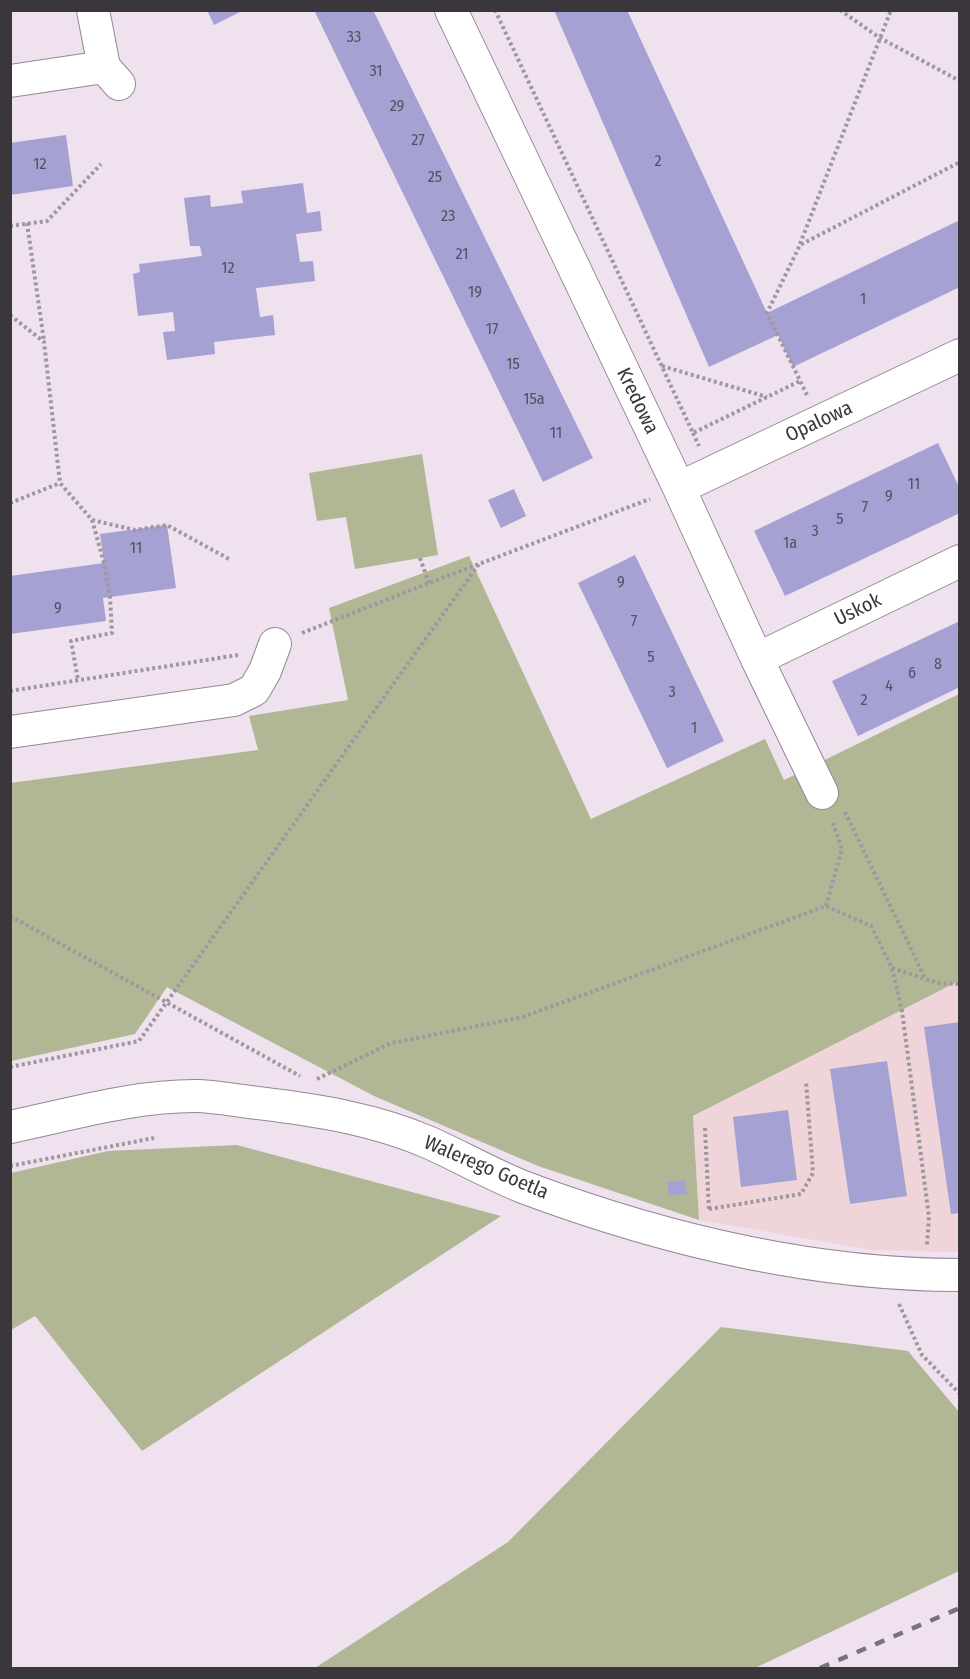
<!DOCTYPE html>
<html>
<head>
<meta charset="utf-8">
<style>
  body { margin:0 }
  #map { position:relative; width:970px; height:1679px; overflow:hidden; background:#efe1ee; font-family:"Fira Sans Condensed",sans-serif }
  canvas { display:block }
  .frame { position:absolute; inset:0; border:12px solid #3b363b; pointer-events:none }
</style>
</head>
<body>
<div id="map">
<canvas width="970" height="1679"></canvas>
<div class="frame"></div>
</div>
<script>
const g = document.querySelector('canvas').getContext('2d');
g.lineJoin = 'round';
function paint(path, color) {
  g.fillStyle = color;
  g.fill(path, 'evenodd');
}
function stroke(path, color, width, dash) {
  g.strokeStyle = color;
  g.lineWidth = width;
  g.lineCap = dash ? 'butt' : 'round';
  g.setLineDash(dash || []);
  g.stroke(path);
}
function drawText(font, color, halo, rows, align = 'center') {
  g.font = font + ' "Fira Sans Condensed",sans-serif';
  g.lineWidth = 4.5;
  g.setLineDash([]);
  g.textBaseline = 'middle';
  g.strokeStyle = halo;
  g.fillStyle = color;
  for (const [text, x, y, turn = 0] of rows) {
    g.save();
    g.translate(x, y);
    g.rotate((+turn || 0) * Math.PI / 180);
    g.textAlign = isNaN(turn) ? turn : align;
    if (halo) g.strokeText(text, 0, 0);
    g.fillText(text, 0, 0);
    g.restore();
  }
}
paint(new Path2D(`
  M959,981V1252L872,1250L699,1220L693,1117Z`), '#efd4da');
paint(new Path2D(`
  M422,454L438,555L355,569L346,517L317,521L309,473Z
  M469,556L591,819L765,739L784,780L959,694V981L693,1116L699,1220L538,1166L374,1096L167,987L135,1034L11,1061L10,783L258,750L249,716L348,700L329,608Z
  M237,1145L501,1216L142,1451L35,1316L11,1330V1173L108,1151Z
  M721,1327L908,1351L959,1412V1571L755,1668H315L508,1542Z`), '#b1b794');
paint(new Path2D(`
  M207,10H244L214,25Z
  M314,10H373L593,458L543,482Z
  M554,10H627L767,313L960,220V287L793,367L778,335L709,367Z
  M66,135L73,186L10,195V143Z
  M303,183L307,213L320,211L322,231L296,234L300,262L313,261L315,281L256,288L260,317L273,315L275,335L214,342L215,354L167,360L163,332L175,331L173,312L138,316L133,274L140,272L139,264L202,256L200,246H190L184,198L210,195L211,207L243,203L241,191Z
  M938,443L960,489V513L785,596L754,531Z
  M514,489L526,516L501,528L488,500Z
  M167,525L176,588L103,598L106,621L10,634V576L104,563L100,534Z
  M635,555L724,741L667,768L578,583Z
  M960,621V687L858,736L832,681Z
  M960,1022V1213L951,1214L924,1027Z
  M887,1061L907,1196L850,1204L830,1069Z
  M788,1110L797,1180L741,1187L733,1117Z
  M685,1180L687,1194L669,1196L667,1182Z`), '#a5a1d2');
const minor = new Path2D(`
  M93,10L104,67L119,84
  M451,10L679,488L757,659L822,793
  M10,81L104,67
  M679,488L960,355
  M757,659L960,561
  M10,732L234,700L254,690L265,671L275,644
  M10,1127C72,1114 136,1095 199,1096C219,1097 238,1101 258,1103C316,1110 375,1119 430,1143C461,1157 491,1174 523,1187C662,1239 811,1275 960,1275`);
stroke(minor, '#948894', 34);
stroke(new Path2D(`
  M495,10L693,433L800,381
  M840,10L880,38L960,81
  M27,223L44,341
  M10,226L47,221L101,164
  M800,244L891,10
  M10,315L44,342L60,483L92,520L104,563L110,597L112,633L71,641L78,680
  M662,366L767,397
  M807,395L767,313L800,245L960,162
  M693,433L699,446
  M10,503L60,483
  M92,520L135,530L167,525L229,559
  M420,558L429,583
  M302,633L429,583L650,499
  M10,691L238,655
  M845,812L925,978
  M826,906L842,849L832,821
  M10,916L300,1076
  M892,968L938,983L960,984
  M10,1067L139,1041L479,564
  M317,1079L391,1043L523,1017L826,906L871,926L892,968L902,1011L929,1217L927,1246
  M705,1128L709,1211
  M10,1166L154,1138
  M709,1209L801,1194L813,1173L806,1081
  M899,1304L922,1355L960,1394`), '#a096a0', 4, [3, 3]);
stroke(minor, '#fff', 32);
stroke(new Path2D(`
  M820,1668L960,1608`), '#7a727a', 4.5, [10, 10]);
drawText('16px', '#565161', null, [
  ["33",354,38],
  ["31",376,72],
  ["29",397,107],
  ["27",418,141],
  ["2",658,162],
  ["12",40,165],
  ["25",435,178],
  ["23",448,217],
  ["21",462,255],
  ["12",228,269],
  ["19",475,293],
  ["1",863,300],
  ["17",492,330],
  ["15",513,365],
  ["15a",534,400],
  ["11",556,434],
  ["11",914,485],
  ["9",889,497],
  ["7",865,508],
  ["5",840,520],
  ["3",815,532],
  ["1a",790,544],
  ["11",136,549],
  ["9",621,583],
  ["9",58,609],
  ["7",634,622],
  ["5",651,658],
  ["8",938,665],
  ["6",912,674],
  ["4",889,687],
  ["3",672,693],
  ["2",864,701],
  ["1",694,729]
]);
drawText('20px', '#3b363b', '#fff', [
  ["Kredowa",637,401,64],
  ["Opalowa",819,422,-25],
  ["Uskok",858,610,-26],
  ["Walerego Goetla",486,1168,23]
]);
</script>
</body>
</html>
